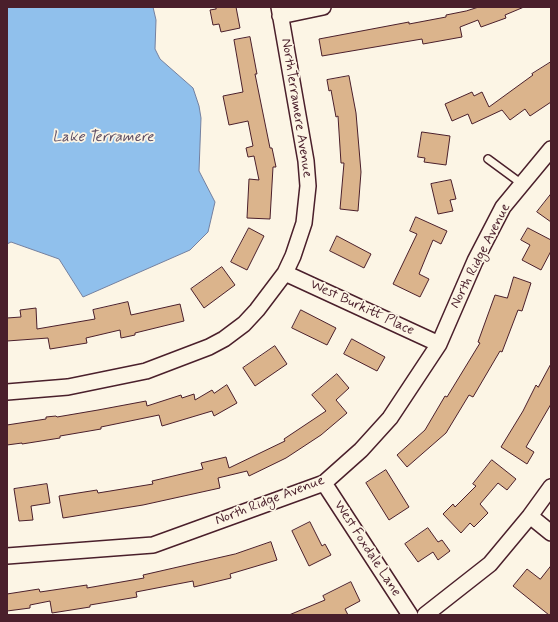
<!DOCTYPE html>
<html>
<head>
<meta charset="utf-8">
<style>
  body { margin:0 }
  #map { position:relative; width:558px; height:622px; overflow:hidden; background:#fcf5e5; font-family:Mynerve,sans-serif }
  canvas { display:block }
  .frame { position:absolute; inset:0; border:8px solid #4a1f2b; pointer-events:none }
</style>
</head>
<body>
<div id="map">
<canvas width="558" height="622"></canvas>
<div class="frame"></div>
</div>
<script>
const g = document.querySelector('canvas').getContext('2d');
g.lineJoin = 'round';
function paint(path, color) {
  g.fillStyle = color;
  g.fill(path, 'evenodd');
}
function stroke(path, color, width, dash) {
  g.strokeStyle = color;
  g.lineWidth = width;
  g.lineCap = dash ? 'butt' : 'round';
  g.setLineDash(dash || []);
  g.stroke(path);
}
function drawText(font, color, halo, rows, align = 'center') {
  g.font = font + ' Mynerve,sans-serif';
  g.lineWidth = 3.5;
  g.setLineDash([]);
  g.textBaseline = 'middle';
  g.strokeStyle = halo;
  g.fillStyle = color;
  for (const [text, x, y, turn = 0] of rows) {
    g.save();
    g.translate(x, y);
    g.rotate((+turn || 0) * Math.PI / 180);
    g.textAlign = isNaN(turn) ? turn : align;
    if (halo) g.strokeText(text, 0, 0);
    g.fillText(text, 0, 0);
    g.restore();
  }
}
const water = new Path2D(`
  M7,7H153L156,20L155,49L160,59L193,88L199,106L201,118L199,171L215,202L208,232L190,250L83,297L59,259L11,242L7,244Z`);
paint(water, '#90c0ec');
stroke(water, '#74809f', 1);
const building = new Path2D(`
  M215,7H236L240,28L221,32L219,24L213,25L210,10L216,9Z
  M479,7H524L505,15L506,18L481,27L478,20L460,27L462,37L423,44L422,39L322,56L319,39L409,22V24L446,17V15L466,11Z
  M250,37L257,74H255L270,148H272L276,167H273L270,219L247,218L249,179L259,180L254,156L248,157L246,148L253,146L248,121L229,125L223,96L243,92L234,40Z
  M551,62V102L530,116L525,109L510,120L502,110L472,124L468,114L452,121L445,104L472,92L474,96L482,92L489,107L533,75L532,74Z
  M349,76L356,113L361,172L358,211L340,209L344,163H341L338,116L336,117L331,90L329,91L327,80Z
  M422,132L450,136L446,165L424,162L425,158L418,157Z
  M451,180L456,199L450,200L453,211L438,214L431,184Z
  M551,194V222L537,212Z
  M416,217L447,231L441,244L433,240L419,274L429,279L420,297L393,284L417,234L410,231Z
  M249,228L264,236L247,270L231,262Z
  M528,228L551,240V251L541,270L522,260L530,245L521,240Z
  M337,236L371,254L364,268L330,251Z
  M222,267L235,285L204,308L191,289Z
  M514,277L531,283L522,311L518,310L502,352L500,351L473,397L469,395L446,433L407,467L397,455L425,430L445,396L447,397L480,343L478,342L495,295L507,298Z
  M128,302L131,315L180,304L184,321L135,333V335L121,338L120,330L86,338L87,343L50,349L48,338L7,341V318L21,317L20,310L36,308L37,329L95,319L93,310Z
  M301,310L336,328L327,345L292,328Z
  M352,339L385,357L377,371L344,354Z
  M275,346L287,364L255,386L243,368Z
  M551,364V404L526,447L534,452L527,464L501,447L523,411L536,385L538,387Z
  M337,374L349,388L336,400L347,413L321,435L286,458L249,476L247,471L218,478L220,488L143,505L63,518L59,496L97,490L98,493L153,484L152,481L203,469L201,463L226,457L229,468L285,441L284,439L326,411L312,395Z
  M227,385L237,403L214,416L212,411L162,426L159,415L101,427V429L60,436V438L22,444V443L7,445V425L46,419V417L56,416L57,417L98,410L146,401L147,406L181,395L182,398L194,394L195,400L212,390L214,393Z
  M492,460L516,479L507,490L498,483L480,504L488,513L474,527L470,523L461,533L443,514L453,504L455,507L476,486L473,484Z
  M386,470L409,507L389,520L366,483Z
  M47,484L50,503L31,506L33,520L19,521L14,489Z
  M310,522L322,546L325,544L331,555L309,566L292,531Z
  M428,528L438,542L442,540L450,551L438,560L433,552L418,562L405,544Z
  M271,542L277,560L230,574L231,578L194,587L193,581L136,592L137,597L90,605V607L52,613L50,601L30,605V608L7,611V594L39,589L40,592L87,585V588L144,578L143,575L235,554Z
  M551,566V615H549L513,586L527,569L540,579Z
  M351,582L360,601L345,609L348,615H289L325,600L323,596Z`);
paint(building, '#dbb48c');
stroke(building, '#4a1f2b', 1);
const service = new Path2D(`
  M488,159L522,184`);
const minor = new Path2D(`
  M280,16L323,7
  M285,273L439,344
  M7,392L68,387L146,371L209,347L224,339L244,324L257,310L285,273L293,256L304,223L308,186L306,161L279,7
  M324,483L410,615
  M530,516L551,533
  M7,556L153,545L324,483L361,450L390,418L439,344L475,261L503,207L551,149
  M425,615L490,564L530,516L551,487`);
stroke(service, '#4a1f2b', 10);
stroke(minor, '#4a1f2b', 18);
stroke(service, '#fcf5e5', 7);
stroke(minor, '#fcf5e5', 15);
drawText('14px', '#4a1f2b', '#fcf5e5', [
  ["NorthTerramere Avenue",296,108,81],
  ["North Ridge Avenue",481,256,-63],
  ["West Burkitt Place",362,308,25],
  ["North Ridge Avenue",270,501,-21],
  ["West Foxdale Lane",367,549,57]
]);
drawText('italic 15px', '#5f4f65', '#fcf5e5', [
  ["Lake Terramere",103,138]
]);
</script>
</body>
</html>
